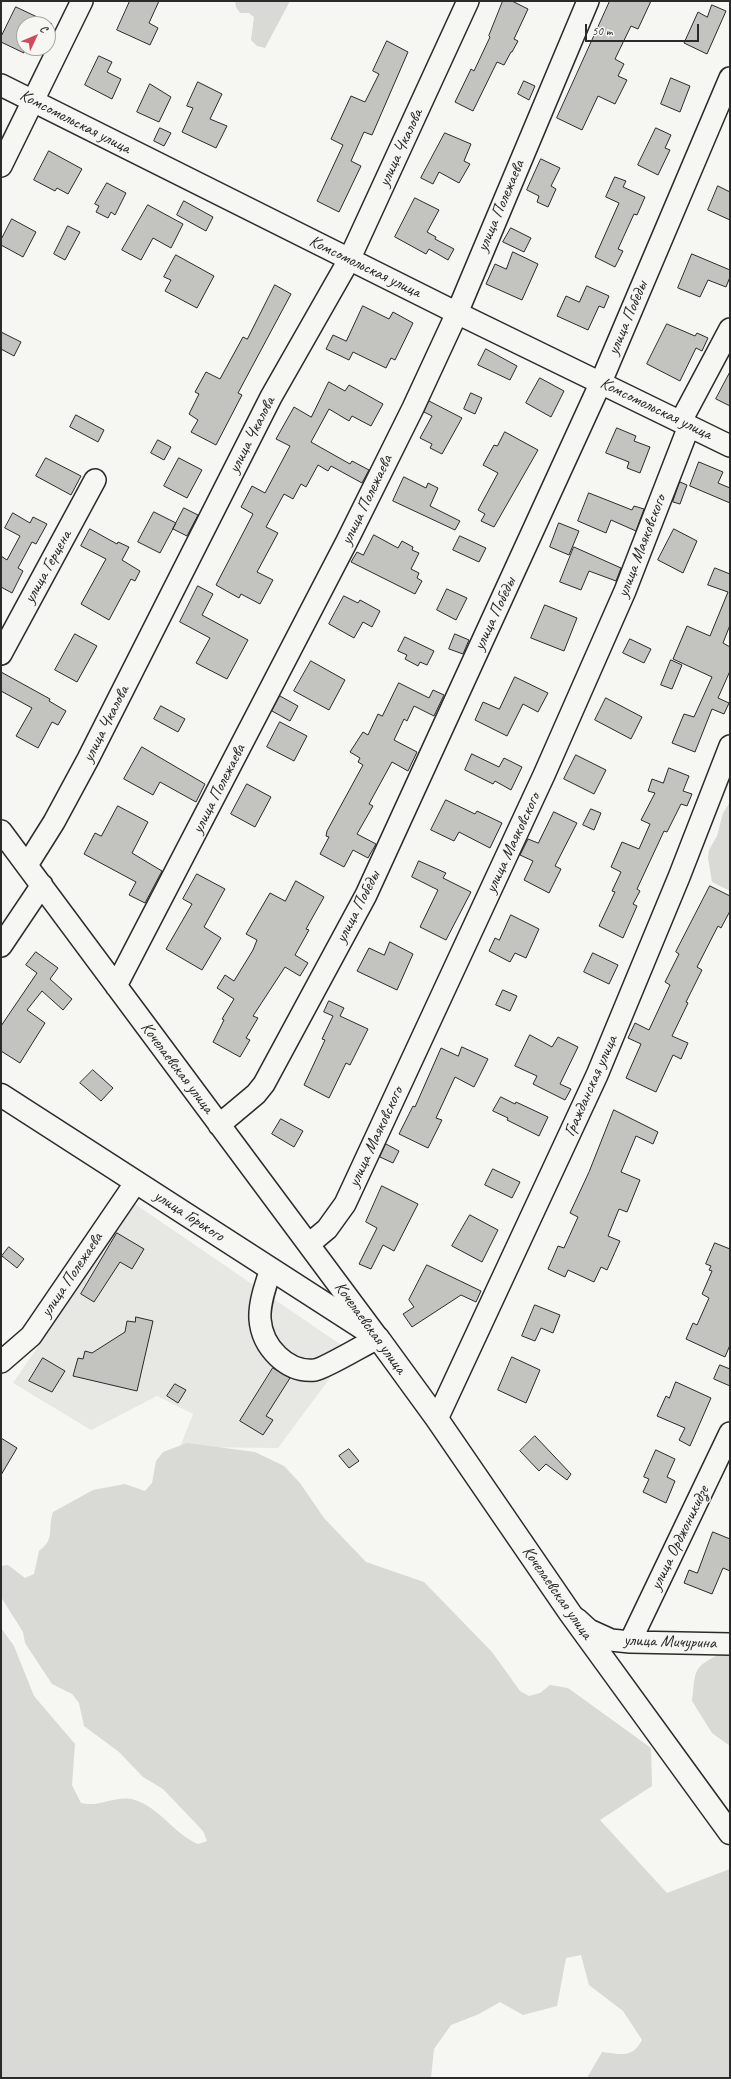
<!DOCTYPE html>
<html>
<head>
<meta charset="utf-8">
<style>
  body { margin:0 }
  #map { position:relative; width:731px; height:2079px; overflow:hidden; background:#f6f6f2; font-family:Caveat,sans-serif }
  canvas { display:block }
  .frame { position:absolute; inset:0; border:2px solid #2b2b2b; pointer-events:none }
  .north { position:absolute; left:16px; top:16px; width:40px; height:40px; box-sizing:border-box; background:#f6f6f2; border:1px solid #a5a5a2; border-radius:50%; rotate:46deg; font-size:11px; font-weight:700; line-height:16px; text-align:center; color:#2b2b2b }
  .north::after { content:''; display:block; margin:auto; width:14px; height:18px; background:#d1495b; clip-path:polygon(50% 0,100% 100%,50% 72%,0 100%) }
  .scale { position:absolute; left:585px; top:24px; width:114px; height:18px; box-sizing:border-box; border:2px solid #2b2b2b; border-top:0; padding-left:5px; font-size:12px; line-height:14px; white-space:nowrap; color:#2b2b2b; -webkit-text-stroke:3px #f6f6f2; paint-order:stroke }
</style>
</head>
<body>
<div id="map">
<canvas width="731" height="2079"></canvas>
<div class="frame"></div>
<div class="north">С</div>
<div class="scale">50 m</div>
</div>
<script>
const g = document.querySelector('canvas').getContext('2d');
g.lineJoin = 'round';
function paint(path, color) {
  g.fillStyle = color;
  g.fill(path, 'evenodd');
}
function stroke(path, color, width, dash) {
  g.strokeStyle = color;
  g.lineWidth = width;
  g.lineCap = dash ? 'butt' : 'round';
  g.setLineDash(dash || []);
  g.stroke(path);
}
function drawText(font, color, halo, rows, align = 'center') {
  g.font = font + ' Caveat,sans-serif';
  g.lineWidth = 3;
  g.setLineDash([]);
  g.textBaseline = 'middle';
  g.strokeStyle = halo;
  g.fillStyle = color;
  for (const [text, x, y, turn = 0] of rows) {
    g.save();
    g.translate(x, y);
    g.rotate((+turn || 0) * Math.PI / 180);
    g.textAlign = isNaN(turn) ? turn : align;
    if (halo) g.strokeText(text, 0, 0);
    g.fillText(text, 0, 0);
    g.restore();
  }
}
paint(new Path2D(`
  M135,1204L350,1351L278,1448L180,1447L193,1414L157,1396L91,1430L13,1383Z`), '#e7e7e3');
paint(new Path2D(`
  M235,1H290L265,48L257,46L251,40L254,17L249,13H240L236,7Z
  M730,802V891L712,882L708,858L709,850L717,836L723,813Z
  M187,1443L255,1452L284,1466L300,1483L324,1518L366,1562L424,1582L492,1652L520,1691L529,1696L540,1693L550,1685L568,1688L651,1748L652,1786L600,1820L667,1893L730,1869V2078H587L602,2052C621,2054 632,2059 642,2040L623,2011L589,1985L581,1955L566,1958L557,2006L523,2015L500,2002L479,2014L451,2025L434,2049L431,2078H1V1628L14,1646L34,1696L75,1744L72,1785L81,1803C100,1808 117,1794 135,1800C160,1808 174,1834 198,1844L207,1841L203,1831L163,1789L143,1777L119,1752L84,1726L79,1703L72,1694L52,1684L25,1643L23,1632L1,1597V1566L8,1565L25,1578L34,1574L39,1551C56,1538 47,1530 53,1512L93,1490L125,1484L145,1491L152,1483L156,1461L163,1452Z
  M718,1655H730V1746L712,1733L692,1701C696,1673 691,1668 718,1655Z`), '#d9d9d5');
const building = new Path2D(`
  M130,1H159L149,23L158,28L150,45L117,30Z
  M503,1H512L528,9L514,39L518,41L512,52H511L504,65L497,62L473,111L455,102L471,69L474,71L490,37L489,36Z
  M610,1H651L638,29L631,26L615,59L624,64L618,76L627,80L615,104L598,96L582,130L557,118Z
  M712,5L726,11L707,54L684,43L698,12L707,17Z
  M16,7L52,24H24V53L1,42V37Z
  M387,41L408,52L372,135L364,132L351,161L361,166L339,212L317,201L343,145L331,139L351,96L365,102L379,74L373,71Z
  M99,56L112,62L107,72L121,79L112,99L85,85Z
  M671,78L690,86L680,112L661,104Z
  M524,81L535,86L529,100L518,94Z
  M198,82L222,94L210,119L227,126L216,148L182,132L193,108L187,106Z
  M150,84L171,97L159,122L137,112Z
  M160,128L171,133L164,146L154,141Z
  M656,128L671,135L665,148L670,150L658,175L638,165Z
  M445,133L471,144L464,161L470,164L459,183L439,172L433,184L421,178Z
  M49,151L82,169L68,194L57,188L55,191L34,180Z
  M541,159L560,168L551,186L556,189L548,207L537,202L539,196L527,190Z
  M615,177L626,181L623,187L645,197L637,215L634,214L618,249L623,251L615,267L595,257L619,203L606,197Z
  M107,183L126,193L115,215L111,212L108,218L96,212L99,206L95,204Z
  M718,186L730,192V220L708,210Z
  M415,198L439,210L427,232L436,237L435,239L454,249L448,260L429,249L426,254L395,237Z
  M184,201L213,217L206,231L177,215Z
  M148,205L183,224L171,248L153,238L141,260L122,250Z
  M12,219L36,232L23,257L1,245V240Z
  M68,226L80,232L65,260L54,254Z
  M511,228L531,238L524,252L503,242Z
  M513,252L538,264L522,300L486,284L495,264L506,269Z
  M692,254L730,270V277L726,287L708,280L700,297L678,288Z
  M176,255L214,276L197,308L165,291L171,280L164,277Z
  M275,285L291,294L238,393L242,395L216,445L191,432L198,420L189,414L199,394L195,392L206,372L220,379L243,337L247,339Z
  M587,286L609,296L604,308L599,306L588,330L557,316L566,296L579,302Z
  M363,306L389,319L393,312L413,323L395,360L391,358L386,368L353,352L349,360L326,349L333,335L346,341Z
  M667,324L695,336L697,333L708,338L702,351L696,348L680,381L647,364Z
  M1,332L21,342L14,356L1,349Z
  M486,349L517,366L510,380L478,365Z
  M730,372V406L716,399Z
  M540,378L564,391L551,417L526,403Z
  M329,382L345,391L349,385L383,404L371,426L352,416L349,421L329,409L311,442L350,464L352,461L369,470L362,483L331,466L328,471L318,465L306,487L301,484L293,499L284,494L266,527L278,533L257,572L273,580L260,604L241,594L239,598L216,585L253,514L241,507L252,486L265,493L290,446L276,439L294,407L311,417Z
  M471,393L482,398L475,414L464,409Z
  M429,401L462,418L442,454L430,448L432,444L420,438L432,416L424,412Z
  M76,415L104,430L98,442L70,427Z
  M617,428L636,436L634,441L650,447L640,473L627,468L629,462L606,453Z
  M505,432L538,450L494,527L481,521L485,514L478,510L498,473L483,465L494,445L497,446Z
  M158,440L171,447L164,460L151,453Z
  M46,458L81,476L71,495L36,476Z
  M179,458L202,470L187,498L164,486Z
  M699,462L723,472L718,483L730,488V503L690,486Z
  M404,477L426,488L428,483L438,488L430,506L460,521L455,530L393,501Z
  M680,482L687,485L680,504L673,502Z
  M589,493L632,510L634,506L644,509L636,531L611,520L606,533L578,521Z
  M184,508L198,515L187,536L173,529Z
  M154,512L176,523L160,553L138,542Z
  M13,513L30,523L33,517L47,524L36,544L32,542L18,568L23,571L12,593L1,587V556L7,560L20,536L5,528Z
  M559,523L579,531L569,555L550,547Z
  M90,529L117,544L118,542L129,547L122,560L140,571L135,581L131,579L109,620L81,604L106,559L81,546Z
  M674,529L697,541L683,573L658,560Z
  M374,535L398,548L402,541L413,547L412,550L419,553L411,569L419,573L417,578L422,581L415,594L351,562L357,552L363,555Z
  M460,536L486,548L479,562L453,550Z
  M574,547L621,568L616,581L589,571L581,590L560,582Z
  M715,568L730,574V625L723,643L730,647V671L718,698L729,703L724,714L712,709L695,752L672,743L684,714L694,717L712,677L673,659L687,626L710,636L728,592L708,585Z
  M198,586L213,594L202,615L248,640L227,679L196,663L210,638L180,622Z
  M447,589L467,598L456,620L437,610Z
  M344,596L358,603L360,600L380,611L372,627L363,622L354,638L329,624Z
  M545,605L577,618L564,651L531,638Z
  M75,634L97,646L77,682L55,670Z
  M455,634L469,640L463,654L449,649Z
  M405,637L434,651L427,665L420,662L418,666L405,659L407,655L398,651Z
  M630,639L651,649L644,663L623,653Z
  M671,660L682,665L672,689L661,685Z
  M311,661L345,680L329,710L294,691Z
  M1,672L50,699L49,701L66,711L58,725L52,722L38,748L16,736L32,708L1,691Z
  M515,677L548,693L538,712L523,704L507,736L475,720L483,702L499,709Z
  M399,683L429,698L433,690L444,695L434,716L414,706L407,721L404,719L394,740L417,752L408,771L392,762L369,804L373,806L357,834L376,844L368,858L353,850L344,867L320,854L329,837L326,836L327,831L363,765L358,762L360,758L350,752L363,732L368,735L378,714L382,716Z
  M280,696L298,706L290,721L272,711Z
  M606,698L642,717L631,739L595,720Z
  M161,706L185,719L178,732L154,719Z
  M280,722L307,736L294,761L267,747Z
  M142,747L205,784L196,802L160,782L153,795L124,779Z
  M472,754L499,767L504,758L522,767L511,790L495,781L493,784L465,770Z
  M576,755L606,770L594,794L564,779Z
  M669,768L689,776L683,791L692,794L687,806L681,804L667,832L664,831L637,889L640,891L633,904L637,906L623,938L599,926L615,892L612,891L621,872L611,867L622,842L639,849L650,824L641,820L655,793L648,791L652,779L663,783Z
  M247,784L271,797L255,827L231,814Z
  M446,800L475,814L477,811L502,823L490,848L459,832L454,841L431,830Z
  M118,806L148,822L132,853L162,871L145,903L129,895L136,882L84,854L95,833L101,836Z
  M591,809L601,813L594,830L583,825Z
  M554,812L577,823L555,866L561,869L549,893L524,880L533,861L520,855L528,839L538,843Z
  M419,861L446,873L443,878L471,892L446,940L420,927L438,890L412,877Z
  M197,874L225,889L204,927L221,938L202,970L166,949L192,904L183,899Z
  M296,881L324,897L306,929L309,930L295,955L308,963L300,976L285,967L253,1016L258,1018L246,1038L250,1040L240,1057L213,1042L224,1020L222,1019L234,999L217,988L225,975L234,981L253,950L257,940L246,934L270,893L285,901Z
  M710,886L730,896V911L721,928L718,926L697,967L702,970L686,1002L688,1003L672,1036L688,1043L681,1059L673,1055L656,1092L626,1078L641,1044L628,1038L635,1023L649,1030L670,985L665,982L679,954L676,952Z
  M511,915L539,929L526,958L515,953L510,962L489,951L495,938L499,940Z
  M390,942L413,954L397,990L357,971L369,948L384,955Z
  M36,952L58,968L50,979L72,999L63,1010L42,991L27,1010L45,1023L20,1063L1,1051V1026L37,973L26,965Z
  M593,953L618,965L609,984L584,972Z
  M503,990L517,996L510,1011L496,1005Z
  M329,1001L344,1008L340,1016L368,1029L350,1065L346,1063L329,1098L304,1085L325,1040L322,1039L333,1016L324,1012Z
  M530,1035L552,1047L558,1037L578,1047L560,1084L571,1089L565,1100L533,1084L537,1076L515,1066Z
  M462,1047L488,1059L474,1087L455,1077L436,1118L442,1120L428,1148L399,1134L413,1106L415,1107L441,1048L458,1056Z
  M93,1070L113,1088L101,1101L80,1083Z
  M501,1097L515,1104L516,1102L548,1117L539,1136L507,1120L508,1118L493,1111Z
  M614,1110L658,1132L653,1144L636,1136L621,1172L640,1180L627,1212L619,1209L608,1236L620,1241L607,1270L601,1267L594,1282L568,1270L565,1277L548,1269L558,1246L564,1248L578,1217L570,1213L589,1172Z
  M281,1119L303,1131L294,1147L272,1134Z
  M386,1144L399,1151L393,1163L380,1157Z
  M493,1169L520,1182L512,1198L485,1185Z
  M382,1186L418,1204L394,1251L383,1245L371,1269L359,1264L377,1228L366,1222Z
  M470,1215L498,1230L482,1262L452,1246Z
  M117,1233L144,1249L132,1269L120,1262L94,1302L81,1294Z
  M715,1243L730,1249V1345L725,1357L686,1339L693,1323L697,1325L709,1298L702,1294L712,1271L709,1270L711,1266L706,1264Z
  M9,1247L24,1259L17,1268L2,1256Z
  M427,1265L481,1291L476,1302L461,1295L412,1327L403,1314L414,1307L409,1300Z
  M535,1305L560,1315L553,1333L541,1328L535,1341L522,1336Z
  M136,1317L153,1321L137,1391L73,1376L78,1358L83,1359L85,1351L92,1353L125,1332L127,1321L135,1322Z
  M512,1357L540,1370L526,1403L498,1390Z
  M43,1358L65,1371L52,1392L29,1381Z
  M720,1365L730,1369V1386L714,1379Z
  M273,1368L290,1378L266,1416L273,1420L263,1435L240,1421Z
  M676,1382L711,1398L690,1446L679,1440L685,1428L657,1416L666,1396L669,1398Z
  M175,1384L186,1390L178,1403L167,1396Z
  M535,1436L571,1474L567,1480L546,1464L539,1471L520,1451Z
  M1,1438L17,1448L1,1475Z
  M349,1449L359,1461L349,1468L339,1456Z
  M656,1450L675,1459L667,1477L675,1481L666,1503L643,1492L649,1479L644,1477Z
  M713,1532L730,1539V1571L723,1568L712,1594L684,1583L689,1570L697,1573Z`);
paint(building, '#c3c3c0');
stroke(building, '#2b2b2b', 1);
const minor = new Path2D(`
  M1,85L457,313L730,446
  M1,166L82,1
  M681,421L730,329
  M1,654L95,480
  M1,831L378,1338C365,1344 326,1368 315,1370C287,1373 262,1347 260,1319C259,1303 266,1284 271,1269
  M27,865L54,822L88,759L271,397L349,260L468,1
  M1,946L42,885
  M116,986L347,541L413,408L457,313L588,1
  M219,1125L256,1094L264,1084L366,895L601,382L730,78
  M309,1244L327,1229L345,1204L544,775L625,591L689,426
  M1,1362L31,1336L136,1182
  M437,1419L597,1075L679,877L730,746
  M577,1619L589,1630L611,1640L630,1642L730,1644
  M630,1642L730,1433`);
const major = new Path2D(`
  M1,1095L378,1338L437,1419L570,1613L730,1833`);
stroke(minor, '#2b2b2b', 24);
stroke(major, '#2b2b2b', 25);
stroke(minor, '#f6f6f2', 21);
stroke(major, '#f6f6f2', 22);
drawText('17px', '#2b2b2b', '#f6f6f2', [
  ["Комсомольская улица",75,122,27],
  ["улица Чкалова",401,148,-65],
  ["улица Полежаева",501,206,-67],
  ["Комсомольская улица",365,267,26],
  ["улица Победы",628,318,-67],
  ["Комсомольская улица",656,409,26],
  ["улица Чкалова",252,435,-63],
  ["улица Полежаева",367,500,-64],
  ["улица Маяковского",642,546,-69],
  ["улица Герцена",48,567,-61],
  ["улица Победы",495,614,-65],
  ["улица Чкалова",106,724,-63],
  ["улица Полежаева",219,789,-63],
  ["улица Маяковского",513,843,-65],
  ["улица Победы",358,907,-63],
  ["Кочелаевская улица",177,1068,53],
  ["Гражданская улица",591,1086,-66],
  ["улица Маяковского",376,1137,-65],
  ["улица Горького",189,1216,33],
  ["улица Полежаева",72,1275,-56],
  ["Кочелаевская улица",370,1328,54],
  ["улица Орджоникидзе",680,1538,-64],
  ["Кочелаевская улица",557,1593,55],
  ["улица Мичурина",670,1642,2]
]);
</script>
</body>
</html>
